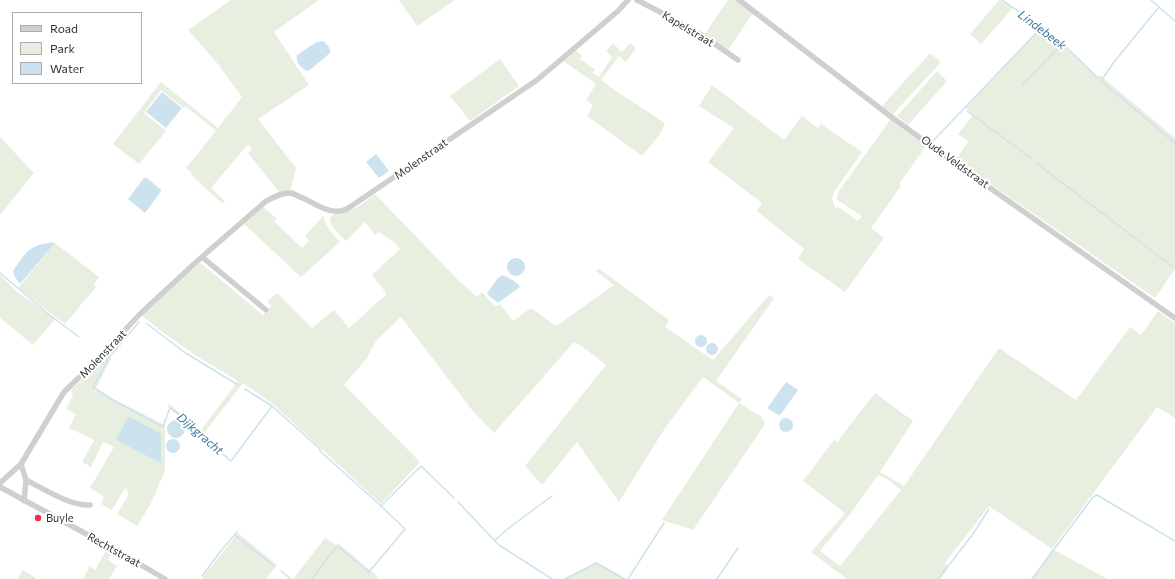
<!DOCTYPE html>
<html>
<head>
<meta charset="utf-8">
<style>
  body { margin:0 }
  #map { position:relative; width:1175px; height:579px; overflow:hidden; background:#fff; font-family:Commissioner,sans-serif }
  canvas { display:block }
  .legend { position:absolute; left:12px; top:12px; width:130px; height:72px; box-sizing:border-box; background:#fff; border:1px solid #adadad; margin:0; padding:5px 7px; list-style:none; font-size:12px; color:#323232 }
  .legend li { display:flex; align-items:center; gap:8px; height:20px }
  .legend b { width:20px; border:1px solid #adadad }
</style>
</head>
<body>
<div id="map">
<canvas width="1175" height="579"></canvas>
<ul class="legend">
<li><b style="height:5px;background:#cfcfcf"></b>Road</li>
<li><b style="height:11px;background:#e8efe0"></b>Park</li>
<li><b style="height:11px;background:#cce2ee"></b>Water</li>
</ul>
</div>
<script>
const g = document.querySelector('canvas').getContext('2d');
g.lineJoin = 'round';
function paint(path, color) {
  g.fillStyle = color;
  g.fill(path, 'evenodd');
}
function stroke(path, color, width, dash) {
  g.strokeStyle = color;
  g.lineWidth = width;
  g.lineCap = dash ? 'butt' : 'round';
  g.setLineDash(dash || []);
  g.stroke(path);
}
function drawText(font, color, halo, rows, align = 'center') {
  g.font = font + ' Commissioner,sans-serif';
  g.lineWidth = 4;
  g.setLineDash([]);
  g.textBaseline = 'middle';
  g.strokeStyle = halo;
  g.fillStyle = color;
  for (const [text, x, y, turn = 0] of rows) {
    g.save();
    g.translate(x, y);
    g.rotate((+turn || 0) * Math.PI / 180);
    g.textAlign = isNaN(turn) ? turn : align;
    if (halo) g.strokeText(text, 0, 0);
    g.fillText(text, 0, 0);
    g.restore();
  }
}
paint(new Path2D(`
  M231,0H319L274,32L309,85L258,119L296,168L291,188L290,190L279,192L248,153L252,149L248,144L211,188L225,201L223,204L191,175L192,173L186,168L216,131L185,106L184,108L161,90L144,113L166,131L139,164L113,144L161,82L218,128L242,97L217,63L188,30Z
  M399,0H455L417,26Z
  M728,0H736L753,13L728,50L704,35Z
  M999,0L1005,1L1013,8L981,44L970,34Z
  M1041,27L1061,42L1097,77L1100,75L1175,138V269L1155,298L956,160L968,141L958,134L973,115L965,107Z
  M613,43L622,52L630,43L636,48L626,62L619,56L601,80L616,91L665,123L660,134L642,156L587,116L593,105L586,100L596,84L563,61L576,50L582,56L580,59L595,69L593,73L599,77L612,57L606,51Z
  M930,53L941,62L893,114L882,106Z
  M500,59L519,86L470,121L450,96Z
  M937,71L947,81L908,125L897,116Z
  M712,85L784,140L802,116L818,128L821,124L862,152L836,189L832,198L835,208L838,207L858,221L862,216L837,200V197L839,191L890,120L926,146L899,184L901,186L871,228L884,238L845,292L798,259L804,249L757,211L762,203L708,162L734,128L699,106Z
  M0,137L34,173L0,215Z
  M375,194L458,280L477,297L482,292L494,305L497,306L500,304L513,321L531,308L556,326L614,285L596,271L598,268L669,320L665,327L713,360L769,295L774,298L716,381L742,399L739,403L762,417L765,424L693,530L662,520L739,403L703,377L665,428L619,502L577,442L542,485L525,466L606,365L587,350L575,342H574L494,433L472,410L401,317L376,341L367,358L344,385L420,462L381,504L274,405L243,383L202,436L168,407L169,404L201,430L238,381L198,357L161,331L142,316L199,263L203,265L263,315L271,306L267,302L277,293L312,328L334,310L349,328L387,294L372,275L400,249L394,242L378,232L375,235L365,222L346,241C341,236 328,225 330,219C332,212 341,214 346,212C357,209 366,201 375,194Z
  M263,207L277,219L274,221L302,248L309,241L305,236L323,216C326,227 333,234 340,242L301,277L244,224Z
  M55,243L99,277L94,285L96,287L79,307V308L65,324L18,288Z
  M0,275L15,290L55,319L33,345L0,318Z
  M1158,311L1175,323V418L1157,407L1052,549L1108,579H1032L1052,549L989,506L945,563L949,567L940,579H847L811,552L845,513L803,481L834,440L837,442L875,393L913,421L880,472L904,486L999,348L1076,400L1130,327L1141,335ZM878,475L887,479L901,490L840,566L820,551L851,513Z
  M106,355H110L111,359L95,390L165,425V471L150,505L137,526L117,514L129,494L127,492L128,490L125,488L112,510L101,504L104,497L90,488L114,447L103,442L91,467L82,462L94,440L69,428L76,414L66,409L73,395L71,391L72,389L86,376Z
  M238,533L277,565L266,579H204L202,578Z
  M325,538L336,545L338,543L378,577L377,579H293Z
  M107,549L112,552L108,560L117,566L109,579H83L90,566L95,570Z
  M597,562L627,579H562Z
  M23,570L37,579H17Z`), '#e8efe0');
paint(new Path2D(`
  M322,41C326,42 331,48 330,53L311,69L307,71C301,69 295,61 297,55L315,43Z
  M162,92L182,108L166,128L146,112Z
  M376,154L389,171L379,178L366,162Z
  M144,178H147L161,190V191L145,213L128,199Z
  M51,242L55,243L20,284L15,277L13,271C25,254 27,246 49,243Z
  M507 267a9 9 0 1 1 18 0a9 9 0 1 1-18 0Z
  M502,275C508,277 516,281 520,287L498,303L489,296L487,293L498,278Z
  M695 341a6 6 0 1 1 12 0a6 6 0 1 1-12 0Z
  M706 349a6 6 0 1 1 12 0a6 6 0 1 1-12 0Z
  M786,382L798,390L781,414L779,415L768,409V407Z
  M130,417L160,433L161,436V463L116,440L127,419Z
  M779 425a7 7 0 1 1 14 0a7 7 0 1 1-14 0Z
  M167 429a9 9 0 1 1 18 0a9 9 0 1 1-18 0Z
  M166 446a7 7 0 1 1 14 0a7 7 0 1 1-14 0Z`), '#cce2ee');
stroke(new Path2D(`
  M1002,0L1059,40L1098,78
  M1151,0L1159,7
  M1175,21L1159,7L1114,62L1101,81L1175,143
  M1023,84L1062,44
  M967,111L1031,158
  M931,143L1042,27
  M1036,163L1173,267
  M0,273L51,316L79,337
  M146,323L184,352L238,385
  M106,358L107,362L93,387L113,400L163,427L169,410L171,408L231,461L272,406L320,449V451L381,506L421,466L454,498
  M107,360L139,322
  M245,389L272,406
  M458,502L499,545L552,579
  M235,535L274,566
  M495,540L510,527L552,496
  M281,571L291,579
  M202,576L219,553L237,532
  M312,579L336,547L340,548L369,572L405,529L381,506
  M566,579L596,563L624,579
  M628,579L664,523
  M717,579L738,548
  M938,579L973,534L989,509
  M1032,579L1093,497L1097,495L1175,541`), '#cce2ee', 1.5);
stroke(new Path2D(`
  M637,0L664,14L703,36L738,60
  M739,0L894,119L963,169L1175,318
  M202,257L266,310
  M21,464L26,480L24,501
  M26,480C44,489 70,506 90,505
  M0,483L21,464L64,392L98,359L139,315L195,263L265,202C272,198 282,192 291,193C295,194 299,197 303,198C317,205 332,216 347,209L537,80L618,11L628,0
  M0,487L114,549L165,579`), '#cfcfcf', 5.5);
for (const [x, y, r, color] of [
  [38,518,4,"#eb3247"]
]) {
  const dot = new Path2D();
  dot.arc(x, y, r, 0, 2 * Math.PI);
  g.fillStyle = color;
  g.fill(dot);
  stroke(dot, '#fff', 1.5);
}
drawText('11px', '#323232', '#fff', [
  ["Kapelstraat",688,29,31],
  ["Molenstraat",421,159,-35],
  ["Oude Veldstraat",955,162,36],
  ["Molenstraat",103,354,-46],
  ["Rechtstraat",114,550,29]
]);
drawText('11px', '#323232', '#fff', [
  ["Buyle",46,518]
], 'left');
drawText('italic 12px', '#3c7898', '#fff', [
  ["Lindebeek",1042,30,37],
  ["Dijkgracht",200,434,41]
]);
</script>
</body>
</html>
